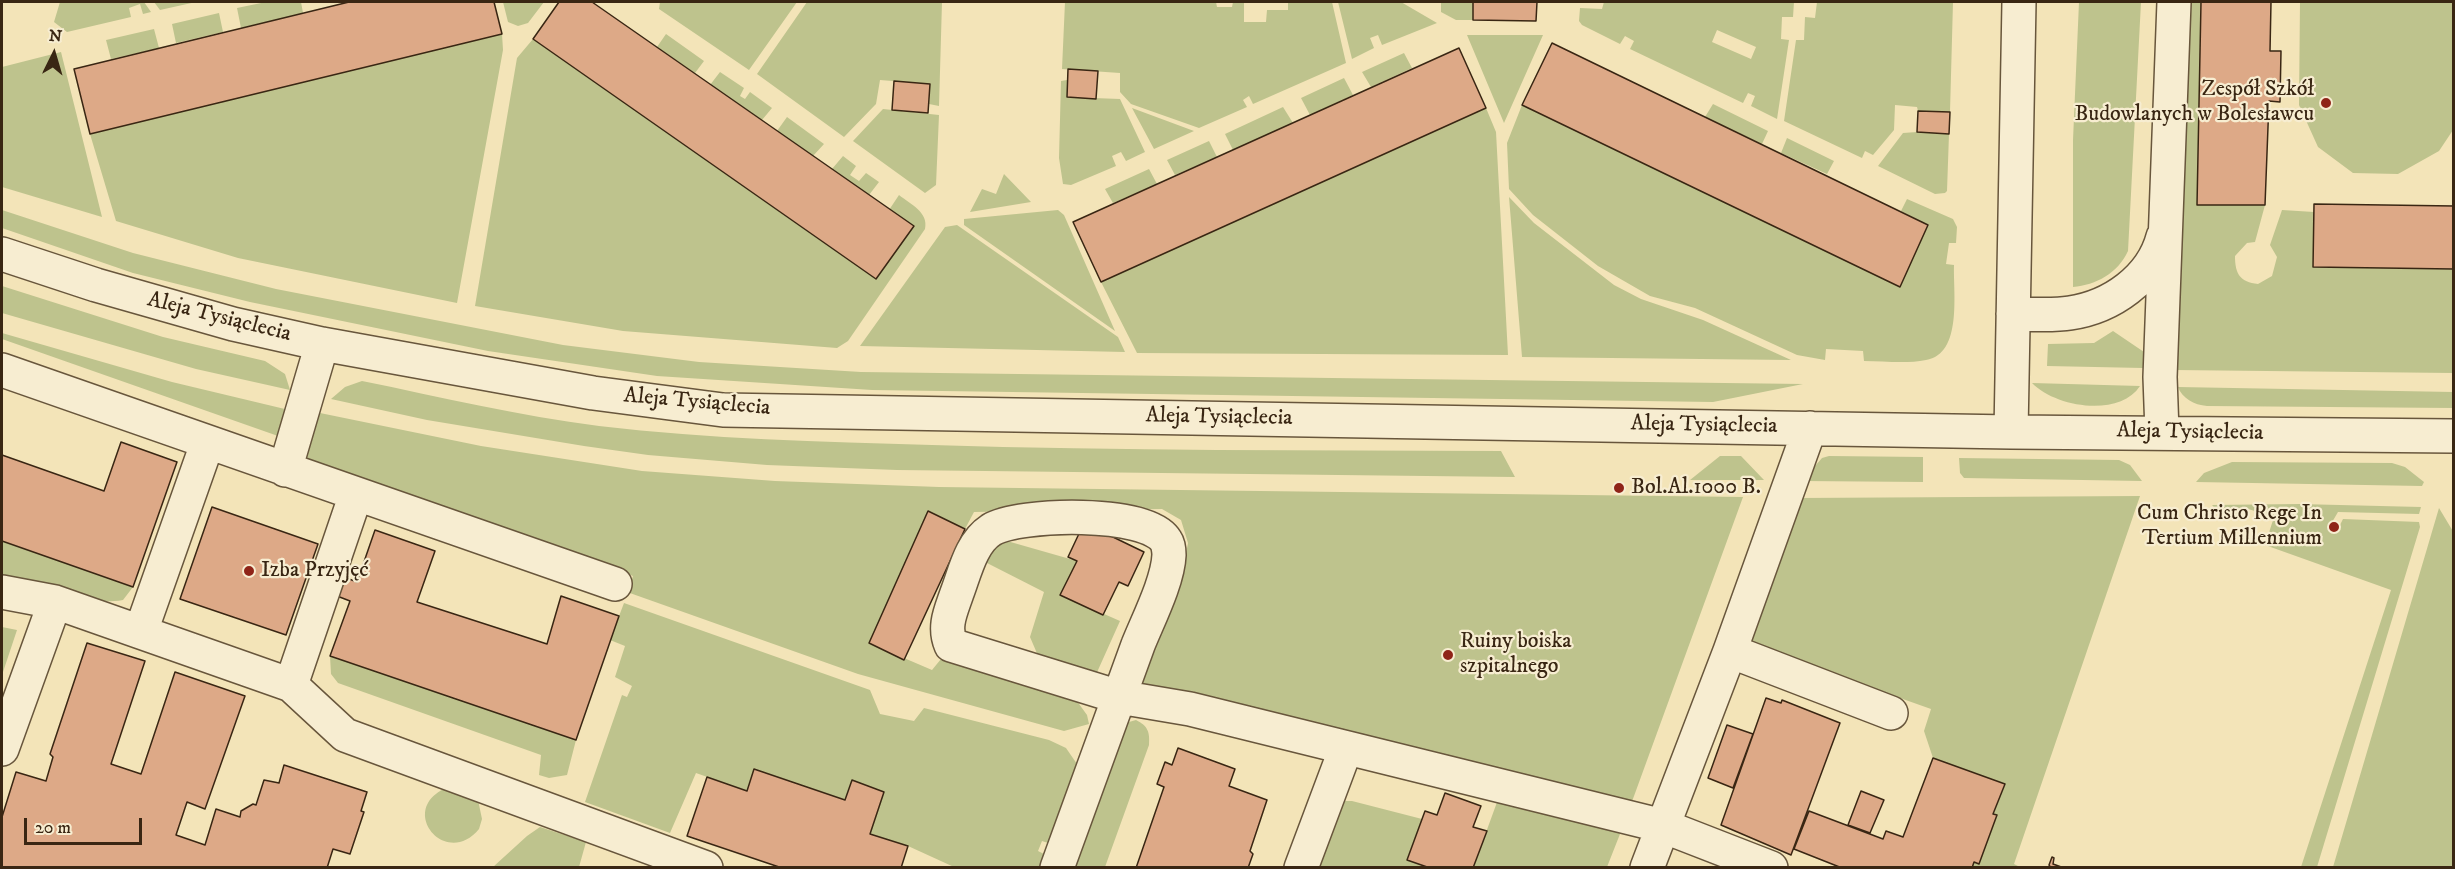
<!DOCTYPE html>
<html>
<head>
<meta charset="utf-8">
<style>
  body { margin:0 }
  #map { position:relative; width:2455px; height:869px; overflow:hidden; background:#f3e4b8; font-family:"IM FELL DW Pica",serif }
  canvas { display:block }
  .frame { position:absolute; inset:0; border:3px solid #392613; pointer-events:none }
  .north { position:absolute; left:24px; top:24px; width:60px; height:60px; -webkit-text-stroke:4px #f7edd1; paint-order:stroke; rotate:5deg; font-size:16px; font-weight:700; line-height:24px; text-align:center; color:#392613 }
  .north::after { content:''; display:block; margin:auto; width:21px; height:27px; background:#392613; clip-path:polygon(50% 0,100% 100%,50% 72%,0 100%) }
  .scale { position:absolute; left:24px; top:818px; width:118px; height:27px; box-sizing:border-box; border:3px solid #392613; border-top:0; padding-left:8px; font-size:18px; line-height:21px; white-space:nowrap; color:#392613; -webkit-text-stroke:4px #f7edd1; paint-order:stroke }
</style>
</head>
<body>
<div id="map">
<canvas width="2455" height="869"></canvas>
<div class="frame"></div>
<div class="north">N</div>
<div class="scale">20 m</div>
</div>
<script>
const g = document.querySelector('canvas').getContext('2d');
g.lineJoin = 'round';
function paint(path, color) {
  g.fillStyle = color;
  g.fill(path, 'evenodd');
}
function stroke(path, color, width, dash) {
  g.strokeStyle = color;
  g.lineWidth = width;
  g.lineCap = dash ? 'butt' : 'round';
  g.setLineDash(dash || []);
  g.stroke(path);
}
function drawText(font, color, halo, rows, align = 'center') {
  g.font = font + ' "IM FELL DW Pica",serif';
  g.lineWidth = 4.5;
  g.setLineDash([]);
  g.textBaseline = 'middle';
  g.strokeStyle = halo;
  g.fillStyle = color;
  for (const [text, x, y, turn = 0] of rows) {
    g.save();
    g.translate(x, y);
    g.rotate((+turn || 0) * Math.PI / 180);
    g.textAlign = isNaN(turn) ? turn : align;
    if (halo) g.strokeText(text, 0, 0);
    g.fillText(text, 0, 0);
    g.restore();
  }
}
paint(new Path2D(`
  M60,2H144L151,12L143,14L140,4L129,8L131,17L67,32L54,22Z
  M154,2H196L160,10Z
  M266,2H301L303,13L241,28L237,8Z
  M503,2H544L528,23L518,26L508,22Z
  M660,2H797L749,70L659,9Z
  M807,2H942L939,106L929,104L930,84L880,80L876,104L844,137L757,74Z
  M1065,2H1216L1217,7H1232L1233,2H1244V22H1266L1267,10H1288V2H1332L1346,63L1253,104L1249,96L1243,100L1247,107L1199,128L1131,104L1120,92V73L1062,69Z
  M1338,2H1401L1437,23L1382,45L1378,35L1370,38L1374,48L1352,59Z
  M1441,2H1473V20H1456L1441,12Z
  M1604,2H1794L1793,17H1782L1781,39L1789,40L1777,119L1751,106L1755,96L1748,93L1743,103L1630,49L1634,41L1625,36L1620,44L1582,25L1579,21L1580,8L1602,9ZM1717,30L1756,47L1751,59L1712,42Z
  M1817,2H1953L1950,112L1918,111L1917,107L1895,105L1894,130L1873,155L1865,151L1862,158L1784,121L1796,40H1804L1805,17L1815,18Z
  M2079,2H2141L2128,251C2118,273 2096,285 2073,287V140Z
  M2181,2H2201L2197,205H2265L2255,242L2247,243L2235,256C2235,274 2240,282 2258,284L2272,276L2277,257L2270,245L2282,210L2314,212L2313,267L2453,269V263V373L2174,370Z
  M2300,2H2453V130L2439,151L2398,174L2353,173L2318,147L2299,105Z
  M219,13L223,32L176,43L172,24Z
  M154,29L159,48L111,59L106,40Z
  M502,34L503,50L457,303L238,258L116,221L90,134Z
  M666,34L704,61L695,73L657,47Z
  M1467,35H1543L1504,123Z
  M533,39L876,279L913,226L889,210L899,195C910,204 929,212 925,229L848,341L837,348L623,331L475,306L517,58Z
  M61,52L102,217L2,187V67Z
  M1404,53L1412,68L1371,87L1362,72Z
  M720,72L744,88L740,96L745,99L750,92L772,108L762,120L710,85Z
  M1344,78L1353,95L1310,115L1301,98Z
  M1067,80V97L1120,99L1145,152L1126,161L1121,152L1112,156L1116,166L1071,185L1063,184L1059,158L1061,81Z
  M1713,104L1768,131L1762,144L1705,117Z
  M1522,105L1900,286L1928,225L1901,211L1907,199L1953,219L1957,227L1956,243H1949L1946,264L1954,265C1953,292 1963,354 1926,360C1906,364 1884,361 1864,361L1863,351L1826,349L1825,360L1797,355L1695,308L1650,296L1598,266L1533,215L1509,189L1507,143Z
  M1283,107L1293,123L1233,150L1225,134Z
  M1132,108L1194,131L1154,149Z
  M1486,108L1496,132L1508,355L1137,353L1101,282Z
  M883,109L939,115L936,185L925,193L853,141Z
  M787,117L824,144L813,156L777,131Z
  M1917,132L1949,134L1947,191L1945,193L1935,194L1878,166L1903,133Z
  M1787,138L1834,161L1827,174L1781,153Z
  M1209,141L1217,157L1175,175L1167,160Z
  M843,156L856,166L850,175L859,181L866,173L879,182L869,195L832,169Z
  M1149,169L1157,184L1113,203L1105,189Z
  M1004,174L1031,202L970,212L982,189L996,194Z
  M1509,197L1534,223L1614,285L1641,299L1703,320L1791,360L1522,357Z
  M2,210L133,253L276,289L563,345L699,362L861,372L1803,384L1713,402L872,390L657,376L488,351L250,302L133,273L2,228Z
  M1058,210L1064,215L1115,331L964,225V219Z
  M957,225L1118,337L1125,352L860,346L945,227Z
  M2,286L163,337L265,361L285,374L290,390L196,369L2,313Z
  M2113,331L2144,352L2143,368L2047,366L2048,344L2094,343Z
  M2,333L172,382L289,410L278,436L2,339Z
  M362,381C441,397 519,416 599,426C710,439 821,442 932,445C1121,451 1311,450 1501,451L1515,477L897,470L767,465L648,455L584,446L427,420L331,399L345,387Z
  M2032,383L2140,386C2119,418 2055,407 2032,383Z
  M2178,387L2453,392V408L2207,406C2194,405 2182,398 2178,387Z
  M320,413L481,446L642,471L775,481L939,487L1743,497L1630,807L1152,689L1143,684L1141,668L1181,580L1188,543L1181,520L1162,509L974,512L965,529L928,512L869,643L932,670L941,659L1022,676L1074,697L1087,715L1089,724L1064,731L858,674L627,592L633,576L300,457Z
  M1720,456H1741L1764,480H1690Z
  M1829,456L1923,457V482L1802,481L1822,458Z
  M1959,458L2119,460L2130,465L2142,481L1964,478L1960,473Z
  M2232,462L2392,463L2405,467L2424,482L2422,486L2196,482L2204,473Z
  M2140,496L2014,864L2020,867H1972L1974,862L1979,863L1997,816L1993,814L2005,784L1933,758L1924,731L1931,709L1756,647L1747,638L1799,498Z
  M2299,504L2421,507L2419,514L2338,512L2328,529L2337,531L2343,519L2419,522L2420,527L2317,867H2301L2391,590L2265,545L2274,517L2245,508L2241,517L2216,509L2212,505Z
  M2439,508L2454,533L2453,867H2333Z
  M1000,539L1077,561L1061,595L1120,621L1094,679L1039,658L1030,637L1044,592L987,563L995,544Z
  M2,541L133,587L123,600C84,607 39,587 2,578Z
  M624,603L870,690L880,714L914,721L924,708L1049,740L1066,748L1077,764L1048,843L1042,841L1038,851L1044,854L1040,867H954L908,846L870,834L884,792L852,780L845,800L754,770L747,791L696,773L670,833L585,802L622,695L627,697L632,686L615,677L625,646L610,640Z
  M2,627L17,630L2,675Z
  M330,656L576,740L567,775L549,778L539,775L541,755L338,683L331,674Z
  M1136,720C1148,726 1150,732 1149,745L1105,867L1071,868L1123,730L1129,722Z
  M444,789L478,800L482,819L479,829C446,869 398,811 444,789Z
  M1500,794L1597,818L1620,834L1607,867L1473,868Z
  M1341,801H1352L1422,819L1407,860L1430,867L1311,868Z
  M540,827L586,842L579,867H493L527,836Z`), '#bec38d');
const building = new Path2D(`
  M349,2H494L502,34L90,134L74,69Z
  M559,2H592L914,226L876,279L533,39Z
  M1473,2H1537L1536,21L1473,20Z
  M2201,2H2271L2270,51H2281L2280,102L2269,101L2265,205H2197Z
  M1552,43L1928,225L1900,287L1522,105Z
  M1459,48L1486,108L1101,282L1073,222Z
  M1068,69L1098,71L1096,99L1067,97Z
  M894,81L930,84L928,113L892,110Z
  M1918,111L1950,112L1949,134L1917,132Z
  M2314,204L2454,206L2453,269L2313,267Z
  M121,442L177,462L133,587L2,541V455L104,491Z
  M212,507L318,544L286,635L180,599Z
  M928,511L965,529L904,660L869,643Z
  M1084,523L1144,552L1128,586L1119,582L1103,615L1060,595L1077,561L1068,557Z
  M375,530L435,551L417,602L547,644L561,596L619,616L576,740L330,656L350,601L337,596L344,577L357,582Z
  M87,643L145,661L111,764L141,774L175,672L245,696L205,809L187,802L176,835L205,845L216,809L240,817L241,811L253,804L256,805L264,780L279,783L284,765L367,792L361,811L364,812L350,854L333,849L327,868H2V817L16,772L46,781L53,757L50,754Z
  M1766,698L1781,703L1782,700L1840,723L1791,855L1721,825Z
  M1727,725L1753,734L1733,788L1708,778Z
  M1178,748L1235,769L1229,786L1267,800L1250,851L1253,854L1248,868H1136L1164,787L1157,784L1165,762L1172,765Z
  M1933,758L2005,784L1993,814L1997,815L1979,864L1974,862L1972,868H1842L1794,849L1809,811L1883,839L1886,831L1903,837Z
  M754,769L845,800L852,780L884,792L870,834L908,846L901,868H782L687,836L707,777L747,791Z
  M1861,791L1884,800L1870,833L1848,825Z
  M1445,793L1481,806L1473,827L1487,831L1473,868H1430L1407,860L1425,811L1437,815Z
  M2052,857L2054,858L2053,864L2064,868H2051L2049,865Z`);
paint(building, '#dda987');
stroke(building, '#392613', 1.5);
const minor = new Path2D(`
  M2,254L96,285L233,324L322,344L593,393L723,410L2011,432L2454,436
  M2013,314C2031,314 2052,316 2070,313C2111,307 2152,279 2163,237
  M2,370L615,584
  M2011,432L2019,2
  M2162,432L2160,377L2174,2
  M285,470L322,344
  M2,592L55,602L291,685L345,735L706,868
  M141,631L207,444
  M1730,651L1891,713
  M291,685L356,494
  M2,749L55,602
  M1057,868C1084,793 1111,719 1138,645C1148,620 1168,581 1169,555C1169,551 1168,544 1166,541C1148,510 1019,513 991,530C971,543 965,572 957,593C951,611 943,626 951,645L1119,697L1190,709L1663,826L1771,868
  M1301,868L1346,748
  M1647,868L1730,651L1810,428`);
stroke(minor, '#68563c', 36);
stroke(minor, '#f7edd1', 33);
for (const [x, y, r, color] of [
  [2326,103,6,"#8f2418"],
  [1619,488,6,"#8f2418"],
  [2334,527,6,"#8f2418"],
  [249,571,6,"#8f2418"],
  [1448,655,6,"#8f2418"]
]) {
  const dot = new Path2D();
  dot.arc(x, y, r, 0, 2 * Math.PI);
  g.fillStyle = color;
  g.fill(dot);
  stroke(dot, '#f7edd1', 2);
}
drawText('22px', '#392613', '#f7edd1', [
  ["Zespół Szkół",2314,90,"right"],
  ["Budowlanych w Bolesławcu",2314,115,"right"],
  ["Bol.Al.1000 B.",1631,488],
  ["Cum Christo Rege In",2322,514,"right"],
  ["Tertium Millennium",2322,539,"right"],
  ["Izba Przyjęć",261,571],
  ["Ruiny boiska",1460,642],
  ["szpitalnego",1460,667]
], 'left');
drawText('22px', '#392613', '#f7edd1', [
  ["Aleja Tysiąclecia",219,318,14],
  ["Aleja Tysiąclecia",697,403,5],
  ["Aleja Tysiąclecia",1219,418,1],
  ["Aleja Tysiąclecia",1704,426,1],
  ["Aleja Tysiąclecia",2190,433,1]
]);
</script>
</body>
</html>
